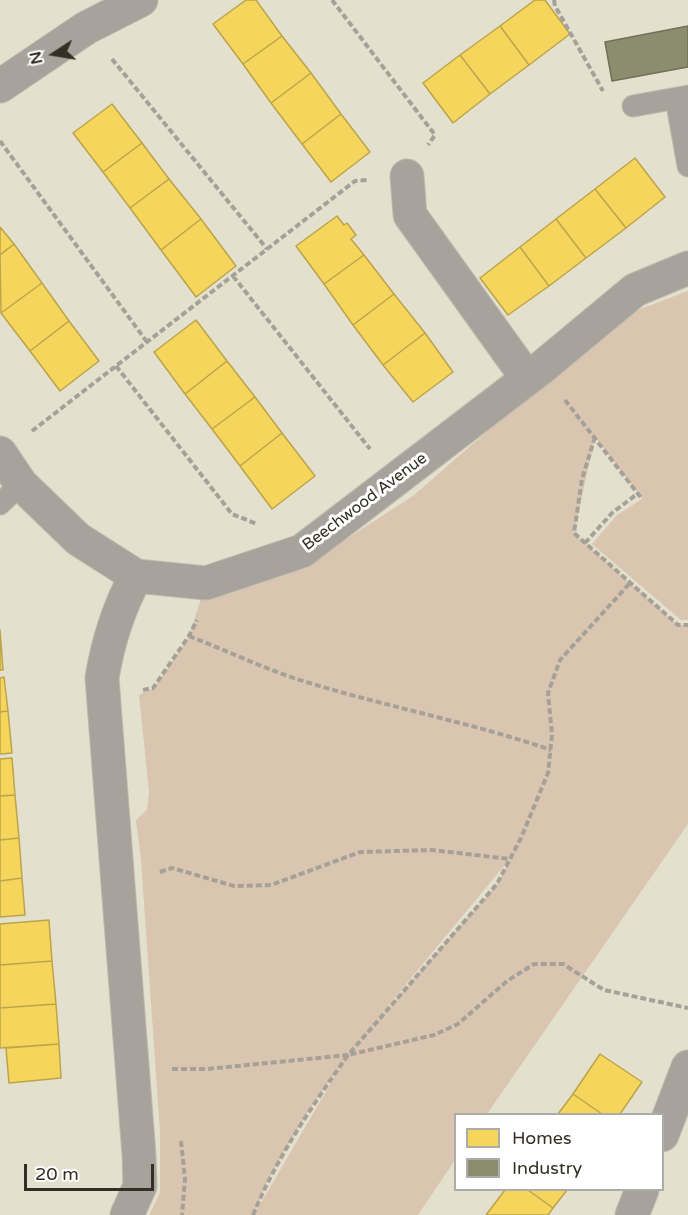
<!DOCTYPE html>
<html>
<head>
<meta charset="utf-8">
<style>
  body { margin:0 }
  #map { position:relative; width:688px; height:1215px; overflow:hidden; background:#e3e0cd; font-family:"Varela Round",sans-serif }
  canvas { display:block }
  .legend { position:absolute; left:454px; top:1113px; width:210px; height:78px; box-sizing:border-box; background:#fff; border:2px solid #adaca7; margin:0; padding:8px 10px; list-style:none; font-size:18px; color:#333023 }
  .legend li { display:flex; align-items:center; gap:12px; height:30px }
  .legend b { width:30px; border:2px solid #adaca7 }
  .north { position:absolute; left:24px; top:24px; width:60px; height:60px; -webkit-text-stroke:4px #fff; paint-order:stroke; rotate:258deg; font-size:16px; font-weight:700; line-height:24px; text-align:center; color:#333023 }
  .north::after { content:''; display:block; margin:auto; width:21px; height:27px; background:#333023; clip-path:polygon(50% 0,100% 100%,50% 72%,0 100%) }
  .scale { position:absolute; left:24px; top:1164px; width:130px; height:27px; box-sizing:border-box; border:3px solid #333023; border-top:0; padding-left:8px; font-size:18px; line-height:21px; white-space:nowrap; color:#333023; -webkit-text-stroke:4px #fff; paint-order:stroke }
</style>
</head>
<body>
<div id="map">
<canvas width="688" height="1215"></canvas>
<ul class="legend">
<li><b style="height:16px;background:#f6d55c"></b>Homes</li>
<li><b style="height:16px;background:#8c8c6e"></b>Industry</li>
</ul>
<div class="north">N</div>
<div class="scale">20 m</div>
</div>
<script>
const g = document.querySelector('canvas').getContext('2d');
g.lineJoin = 'round';
function paint(path, color) {
  g.fillStyle = color;
  g.fill(path, 'evenodd');
}
function stroke(path, color, width, dash) {
  g.strokeStyle = color;
  g.lineWidth = width;
  g.lineCap = dash ? 'butt' : 'round';
  g.setLineDash(dash || []);
  g.stroke(path);
}
function drawText(font, color, halo, rows, align = 'center') {
  g.font = font + ' "Varela Round",sans-serif';
  g.lineWidth = 6;
  g.setLineDash([]);
  g.textBaseline = 'middle';
  g.strokeStyle = halo;
  g.fillStyle = color;
  for (const [text, x, y, turn = 0] of rows) {
    g.save();
    g.translate(x, y);
    g.rotate((+turn || 0) * Math.PI / 180);
    g.textAlign = isNaN(turn) ? turn : align;
    if (halo) g.strokeText(text, 0, 0);
    g.fillText(text, 0, 0);
    g.restore();
  }
}
paint(new Path2D(`
  M688,291V620H681L592,544L617,515L642,499L595,437L574,533L678,625H688V824L487,1114H456L455,1160L418,1215H149L160,1193V1131L141,860L136,820L147,810L149,792L139,695L154,688L189,636L206,583L331,549L413,496L617,318ZM509,861L497,884L369,1029L508,861ZM342,1064L255,1213L267,1182L308,1112Z`), '#dac5b0');
const homes = new Path2D(`
  M246,0H256L282,36L243,64L213,24Z
  M535,0H545L570,34L529,65L500,26Z
  M500,26L529,65L490,94L460,55Z
  M282,36L311,73L271,103L243,64Z
  M460,55L490,94L453,123L423,83Z
  M311,73L341,114L302,144L271,103Z
  M112,104L142,143L103,172L73,133Z
  M341,114L370,152L331,182L302,144Z
  M142,143L169,179L130,208L103,172Z
  M635,158L665,197L626,228L595,189Z
  M169,179L201,219L161,250L130,208Z
  M595,189L626,228L586,258L556,219Z
  M337,216L344,225L347,223L356,235L351,239L364,255L324,284L296,246Z
  M201,219L236,266L196,297L161,250Z
  M556,219L586,258L549,286L520,247Z
  M0,227L14,244L0,255Z
  M14,244L42,283L1,313L0,255Z
  M520,247L549,286L508,315L480,278Z
  M364,255L394,294L353,325L324,284Z
  M42,283L69,321L30,351L1,313Z
  M394,294L425,333L383,365L353,325Z
  M196,320L227,361L185,394L154,352Z
  M69,321L99,361L60,391L30,351Z
  M425,333L453,372L413,402L383,365Z
  M227,361L255,397L212,429L185,394Z
  M255,397L282,433L240,466L212,429Z
  M282,433L315,476L272,509L240,466Z
  M0,630L3,670H0Z
  M4,677L8,711L0,712V678Z
  M8,711L12,753L0,754V712Z
  M12,758L15,795L0,796V759Z
  M15,795L19,838L0,840V796Z
  M19,838L22,878L0,881V840Z
  M22,878L25,915L0,917V881Z
  M49,920L52,961L0,965V924Z
  M52,961L56,1004L0,1008V965Z
  M56,1004L59,1044L0,1048V1008Z
  M59,1044L61,1078L9,1083L6,1048Z
  M600,1054L642,1082L620,1114H602L573,1094Z
  M573,1094L602,1114H558Z
  M505,1190H528L553,1208L548,1215H486Z
  M528,1190H567L553,1208Z`);
paint(homes, '#f6d55c');
stroke(homes, '#bca44b', 1.5);
const industry = new Path2D(`
  M688,26V67L612,81L605,42Z`);
paint(industry, '#8c8c6e');
stroke(industry, '#717058', 1.5);
const lane = new Path2D(`
  M676,99L688,166
  M633,106L688,96
  M0,504L21,484`);
const street = new Path2D(`
  M0,86L86,28L141,0
  M407,176L410,215L527,378
  M0,453L21,484L78,539L136,576L206,583L302,551L540,369L635,290L688,268
  M662,1135L688,1067
  M127,1215L140,1186L139,1155L102,678C108,641 118,609 136,576
  M632,1215L642,1190`);
stroke(lane, '#bebbad', 23);
stroke(street, '#bebbad', 35);
stroke(new Path2D(`
  M332,0L435,135L428,145
  M554,0L555,6L603,91
  M112,59L267,249
  M0,141L147,342
  M233,276L370,449
  M116,366L232,514L257,524
  M565,400L642,499
  M32,431L355,181L368,180
  M595,437L582,479L574,533L678,625H688
  M585,543L612,513L637,494
  M189,636C230,652 271,672 313,684C392,708 473,723 551,750
  M143,690L153,688L189,636L197,620
  M160,872L172,868L234,886L271,885L360,852L432,850L510,859
  M172,1069H207L348,1055L497,884L521,838L548,773L552,735L548,693L560,660L630,583
  M181,1141L185,1179L182,1215
  M253,1215C277,1157 312,1106 348,1055L434,1035L458,1024L507,981L534,964H563L604,990L688,1008`), '#a5a198', 4, [6, 3]);
stroke(lane, '#a7a39c', 21);
stroke(street, '#a7a39c', 33);
drawText('16px', '#333023', '#fff', [
  ["Beechwood Avenue",365,502,-37]
]);
</script>
</body>
</html>
